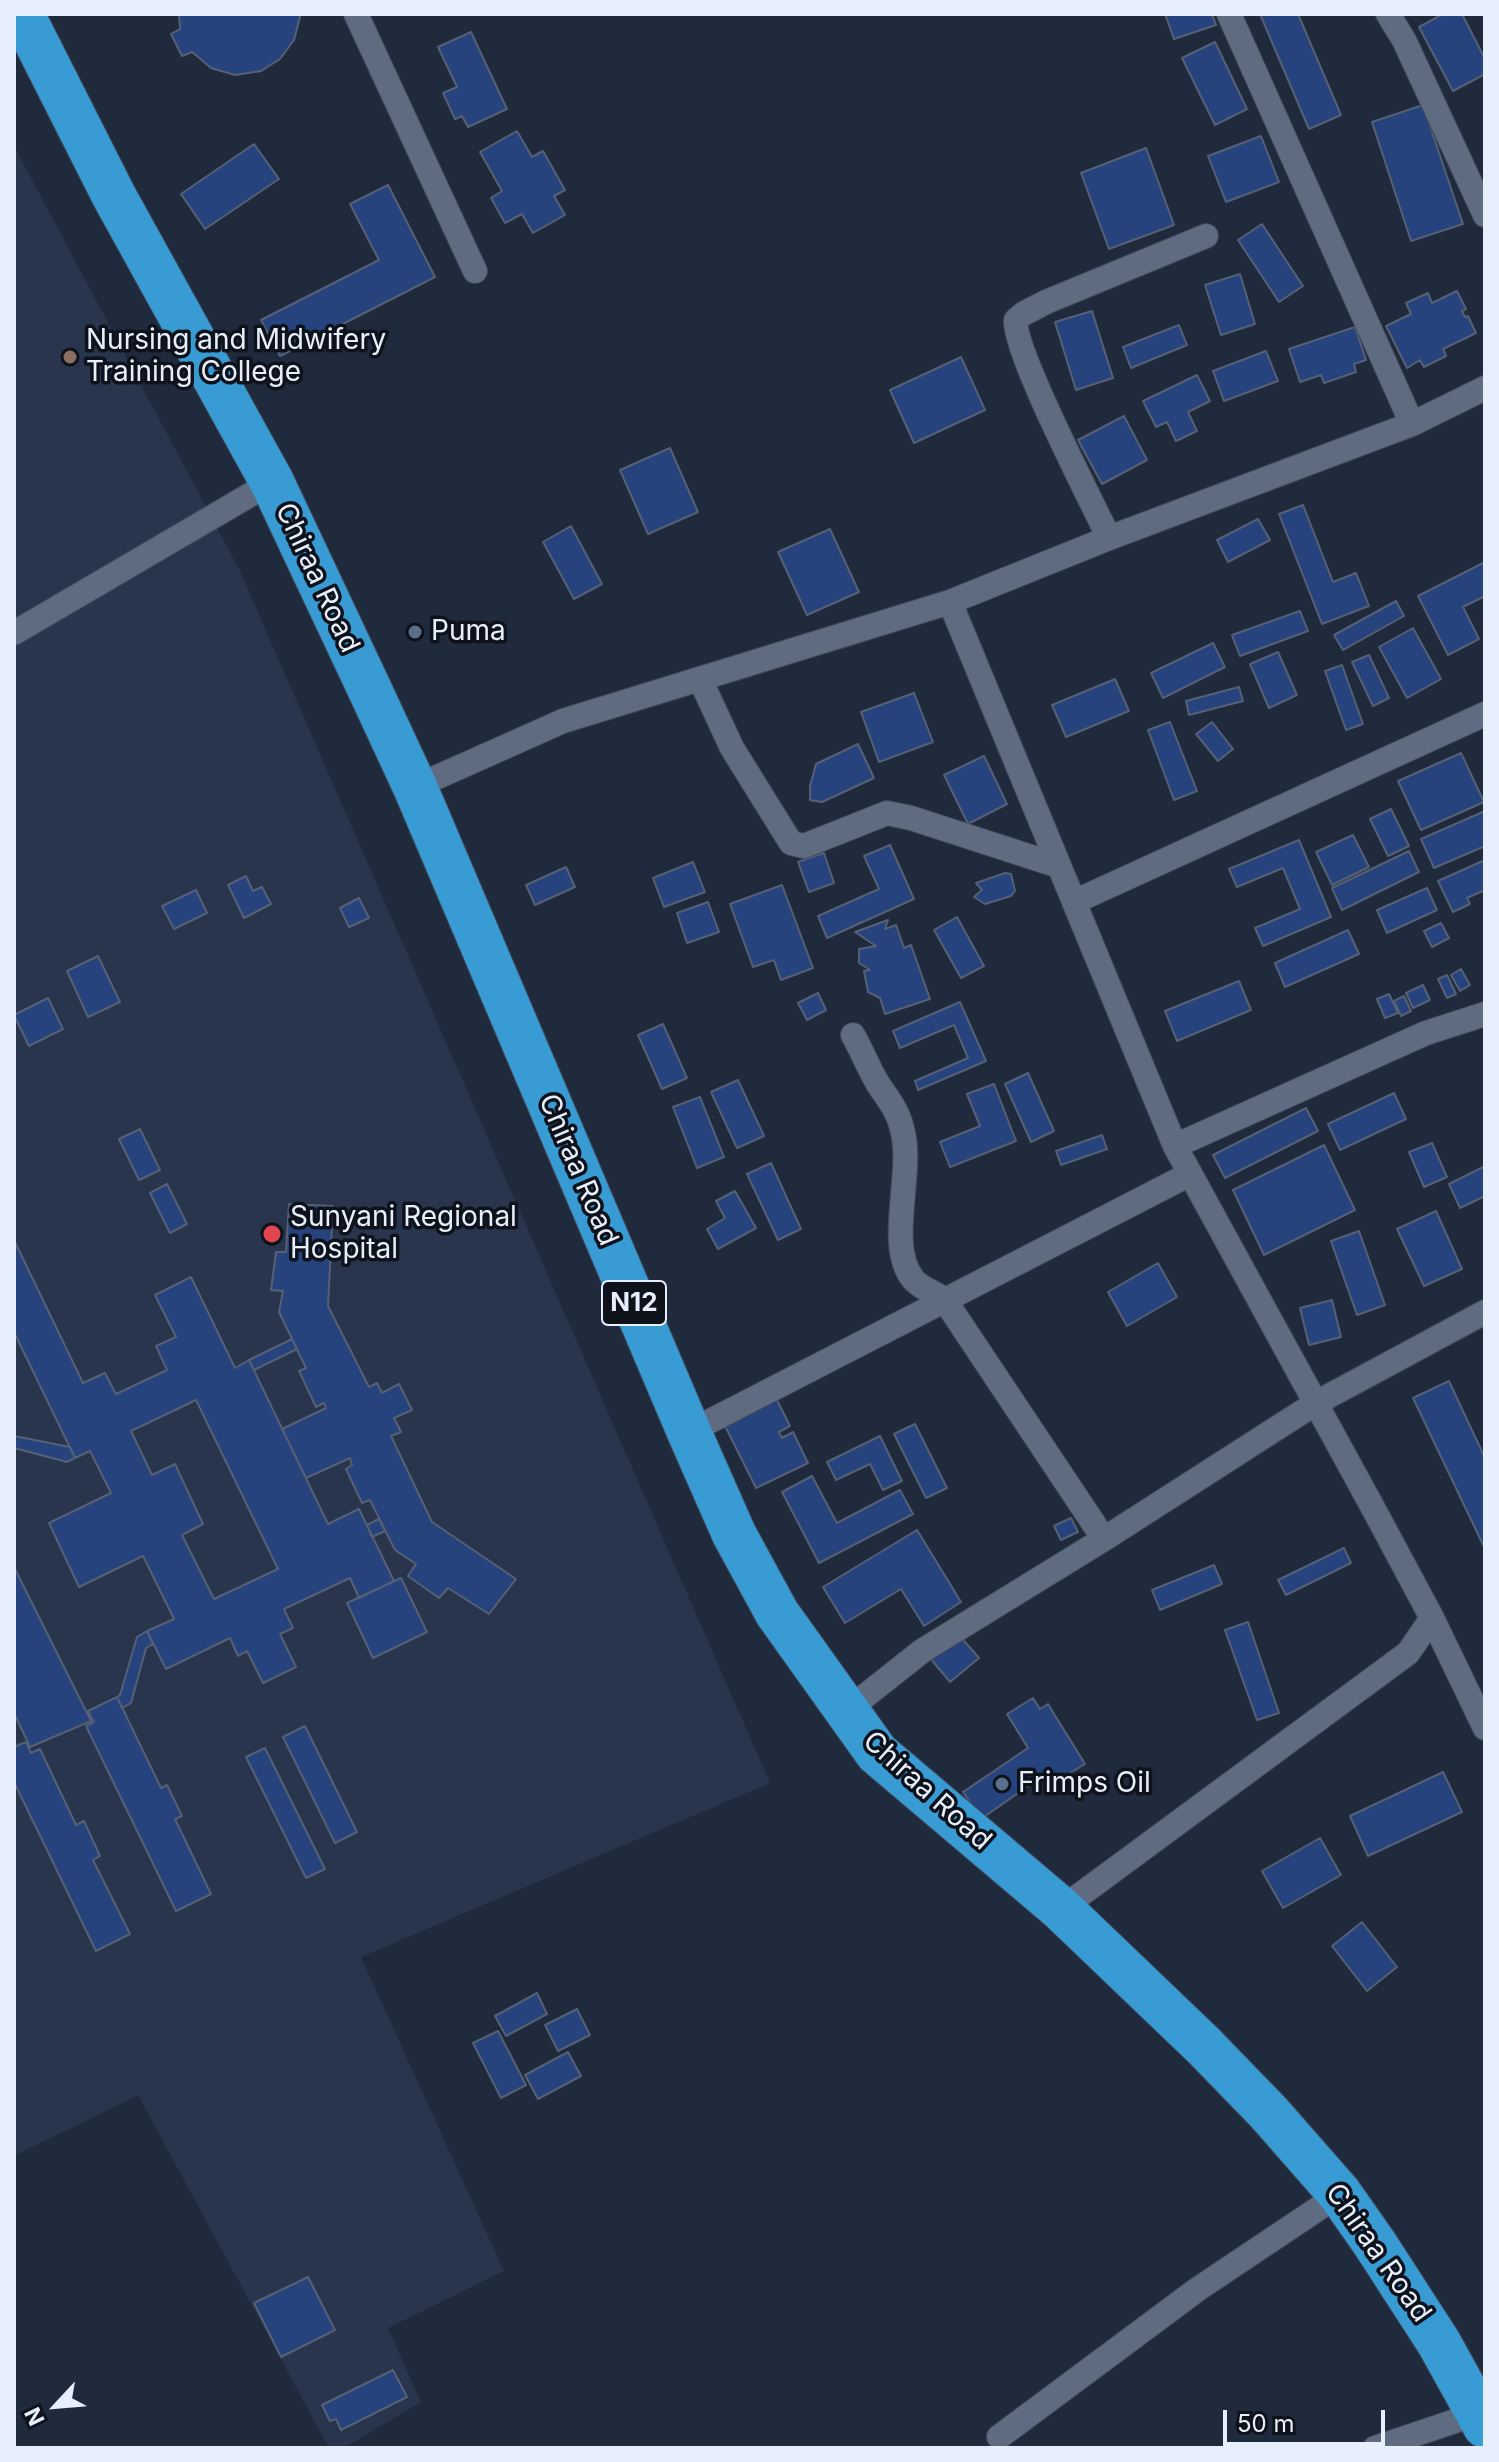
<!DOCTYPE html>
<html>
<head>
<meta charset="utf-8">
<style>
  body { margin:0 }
  #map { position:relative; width:1499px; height:2462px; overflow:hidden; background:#202a3d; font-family:Inter,sans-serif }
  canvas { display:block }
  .frame { position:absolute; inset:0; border:16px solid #e8effc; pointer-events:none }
  .north { position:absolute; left:16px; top:2366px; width:80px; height:80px; -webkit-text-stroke:6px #0e131b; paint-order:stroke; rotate:244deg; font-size:22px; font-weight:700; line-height:32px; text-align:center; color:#e8effc }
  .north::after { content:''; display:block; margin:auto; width:28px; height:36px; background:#e8effc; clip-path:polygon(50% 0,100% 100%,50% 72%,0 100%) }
  .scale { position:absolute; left:1223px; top:2410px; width:162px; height:36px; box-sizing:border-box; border:4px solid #e8effc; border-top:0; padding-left:10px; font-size:24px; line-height:28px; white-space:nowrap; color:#e8effc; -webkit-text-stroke:6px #0e131b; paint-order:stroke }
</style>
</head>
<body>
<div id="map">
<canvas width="1499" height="2462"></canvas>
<div class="frame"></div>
<div class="north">N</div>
<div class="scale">50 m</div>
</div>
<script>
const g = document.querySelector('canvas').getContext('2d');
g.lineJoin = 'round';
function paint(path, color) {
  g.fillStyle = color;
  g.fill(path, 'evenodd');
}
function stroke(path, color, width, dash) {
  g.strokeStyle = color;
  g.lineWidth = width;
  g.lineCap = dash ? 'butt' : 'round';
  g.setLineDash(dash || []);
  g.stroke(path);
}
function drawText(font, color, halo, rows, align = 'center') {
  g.font = font + ' Inter,sans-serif';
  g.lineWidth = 7;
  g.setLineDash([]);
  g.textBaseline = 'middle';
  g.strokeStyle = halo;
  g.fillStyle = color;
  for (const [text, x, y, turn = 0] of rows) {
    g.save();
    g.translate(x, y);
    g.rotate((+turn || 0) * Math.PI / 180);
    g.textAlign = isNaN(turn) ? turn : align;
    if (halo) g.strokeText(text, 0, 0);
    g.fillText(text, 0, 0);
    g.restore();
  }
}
paint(new Path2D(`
  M14,146L239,569L770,1783L361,1957L504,2271L388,2328L421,2402L344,2448H329L138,2095L14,2156Z`), '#28354d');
const building = new Path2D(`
  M179,14H299L300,17L294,40L280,59L261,71L235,75L211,68L192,52L182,56L171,34L180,29Z
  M1165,14H1212L1216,25L1174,39Z
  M1260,14H1298L1341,115L1309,129Z
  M1443,14H1462L1485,59V74L1453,91L1419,27Z
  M471,32L507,109L468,127L462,116L455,119L443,93L457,87L438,47Z
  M1215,42L1247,109L1215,125L1182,58Z
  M1423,105L1463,224L1411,241L1372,122Z
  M517,131L532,157L543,151L565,190L554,196L565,215L533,233L522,214L505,223L491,198L502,191L480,152Z
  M1261,136L1279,182L1226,202L1208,156Z
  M254,144L279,179L205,229L181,194Z
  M1146,148L1174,225L1109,249L1081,173Z
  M388,185L435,277L280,356L261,320L379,260L350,204Z
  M1262,224L1303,286L1279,302L1238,240Z
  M1240,274L1255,324L1221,335L1205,285Z
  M1457,291L1466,309L1462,311L1465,317L1468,316L1476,333L1443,349L1446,356L1424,367L1420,360L1407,368L1386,326L1411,314L1406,303L1428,293L1432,303Z
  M1092,311L1113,378L1076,390L1055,322Z
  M1179,325L1187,345L1131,368L1123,347Z
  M1355,327L1366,360L1354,364L1356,372L1324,383L1321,375L1300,382L1289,349Z
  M1266,351L1278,381L1224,401L1213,371Z
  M961,357L985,410L914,443L890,390Z
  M1197,375L1210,401L1188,412L1197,431L1176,441L1167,422L1156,427L1143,401Z
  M1124,416L1147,460L1102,484L1078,440Z
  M670,448L698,512L648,534L620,470Z
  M1303,505L1333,582L1356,573L1369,606L1322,624L1279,514Z
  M1258,519L1270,540L1228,562L1217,540Z
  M571,526L602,584L574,599L543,542Z
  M830,529L859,592L807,615L778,552Z
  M1485,562V596L1463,607L1479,639L1448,655L1418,596Z
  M1396,601L1404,616L1343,650L1334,635Z
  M1300,611L1308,631L1240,656L1232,635Z
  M1413,628L1441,679L1407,698L1379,647Z
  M1213,643L1225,667L1163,698L1151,673Z
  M1278,652L1297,695L1269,708L1250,664Z
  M1369,655L1389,698L1373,706L1352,662Z
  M1342,665L1363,724L1346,730L1325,671Z
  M1115,679L1129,711L1066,737L1052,705Z
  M1239,687L1243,701L1189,715L1186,701Z
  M914,693L933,742L879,762L861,712Z
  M1170,722L1197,791L1174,800L1148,730Z
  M1212,722L1233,749L1218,761L1196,734Z
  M858,744L874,778L822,802L810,800V786L816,764Z
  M1461,753L1484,802L1421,830L1398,781Z
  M984,756L1007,804L968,824L944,775Z
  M1391,809L1409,846L1388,856L1370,819Z
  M1485,811V846L1434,868L1421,839Z
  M1353,835L1369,867L1332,885L1316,852Z
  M1299,840L1331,917L1263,946L1255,928L1300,909L1283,868L1237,887L1229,869Z
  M890,845L914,899L827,938L818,916L879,889L864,856Z
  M1409,851L1419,872L1342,910L1332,888Z
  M824,853L834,883L809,892L798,862Z
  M1485,860V890L1467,898L1470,904L1453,912L1438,881Z
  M693,862L705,892L664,907L653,878Z
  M566,867L575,887L535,905L526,885Z
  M1005,873L1011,874L1015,891L1011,896L985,904L974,897L982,890L976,883Z
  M246,876L253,891L262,887L271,904L244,918L228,885Z
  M782,885L813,968L781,980L774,960L753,967L730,904Z
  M1427,888L1437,910L1387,933L1377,910Z
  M196,890L207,913L174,929L162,906Z
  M359,898L369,918L349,927L340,908Z
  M708,902L719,932L687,943L677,913Z
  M957,917L984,966L961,978L934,930Z
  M888,920L885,929L896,925L904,948L911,945L930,999L885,1014L880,998L868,992L864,971L870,970L859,963V949L876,946L855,932Z
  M1441,923L1449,938L1432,947L1424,931Z
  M1348,930L1359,954L1285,987L1275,963Z
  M98,956L120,1002L88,1017L67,971Z
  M1461,969L1470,985L1460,991L1451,975Z
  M1447,975L1456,994L1447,998L1438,979Z
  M1239,981L1251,1010L1177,1041L1165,1011Z
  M1423,985L1430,1000L1413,1008L1406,993Z
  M818,993L826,1010L807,1020L798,1003Z
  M1389,994L1398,1013L1385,1018L1377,999Z
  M1404,996L1411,1011L1401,1016L1394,1001Z
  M48,998L63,1029L29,1046L14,1015Z
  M960,1002L986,1061L918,1090L915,1081L968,1058L954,1025L900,1048L893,1031Z
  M663,1024L687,1078L662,1089L638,1035Z
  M1028,1073L1054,1131L1031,1142L1005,1084Z
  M738,1080L764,1136L737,1148L711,1092Z
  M994,1084L1016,1141L950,1167L940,1142L980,1126L967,1094Z
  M1394,1093L1406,1119L1340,1150L1328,1124Z
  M700,1097L724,1157L697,1168L673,1107Z
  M1306,1108L1318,1131L1225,1178L1213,1155Z
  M140,1129L160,1170L139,1180L119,1139Z
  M1102,1135L1107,1149L1061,1165L1056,1151Z
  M1432,1143L1447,1177L1424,1187L1409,1152Z
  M1324,1145L1355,1210L1264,1255L1233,1190Z
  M771,1163L801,1229L778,1240L747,1174Z
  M1485,1166V1196L1460,1208L1449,1184Z
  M167,1184L187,1224L170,1233L150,1193Z
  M735,1191L756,1228L718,1249L707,1229L725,1218L716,1201Z
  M289,1204L333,1206L328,1306L369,1387L377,1383L382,1393L399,1384L412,1410L394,1418L401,1432L391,1436L432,1522L516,1579L489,1614L448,1588L439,1598L408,1576L416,1564L395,1550L370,1500L362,1503L346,1469L352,1465L350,1458L306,1478L282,1429L326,1408L324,1403L316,1407L299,1371L306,1368L279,1312L283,1291L271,1290L276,1252H286Z
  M1436,1211L1462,1269L1424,1286L1397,1229Z
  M1359,1231L1385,1305L1357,1315L1331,1241Z
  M14,1240L83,1383L105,1373L116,1394L167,1370L156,1346L176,1337L155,1295L191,1277L235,1368L249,1360L328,1524L359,1509L394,1581L359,1598L350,1578L284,1609L293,1628L280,1634L296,1667L263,1683L247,1651L238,1656L230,1638L166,1669L147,1631L174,1619L143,1556L79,1587L49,1523L111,1493L90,1451L75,1458L14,1332ZM196,1400L278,1569L214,1599L182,1535L203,1524L175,1464L152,1475L131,1431Z
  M1158,1263L1177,1297L1127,1326L1108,1292Z
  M1332,1300L1341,1337L1309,1345L1300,1308Z
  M292,1339L297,1349L254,1370L249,1360Z
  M1449,1381L1485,1458V1549L1413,1398Z
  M773,1392L790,1426L779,1432L782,1438L793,1432L808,1463L756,1488L721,1418Z
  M915,1424L947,1488L926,1498L894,1434Z
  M14,1436L70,1447L75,1458L67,1462L14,1448Z
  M880,1436L902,1481L883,1490L870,1464L836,1480L827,1462Z
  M812,1476L837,1523L900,1490L913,1514L819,1563L782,1492Z
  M1071,1518L1078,1532L1061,1540L1054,1526Z
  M379,1519L385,1531L372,1537L367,1525Z
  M917,1530L961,1602L924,1626L901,1589L845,1623L823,1587Z
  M1344,1548L1351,1563L1286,1595L1278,1580Z
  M1214,1565L1222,1584L1160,1610L1152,1590Z
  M14,1567L91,1721L30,1747L14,1713Z
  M401,1578L427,1632L373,1658L347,1603Z
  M1248,1622L1279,1713L1257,1720L1225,1630Z
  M147,1631L153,1644L146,1648L131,1703L122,1708L117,1697L120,1695L137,1637Z
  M958,1634L979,1658L950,1682L930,1658Z
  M117,1697L161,1788L167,1785L182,1816L175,1819L211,1894L176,1911L86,1726L94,1722L88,1711Z
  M1033,1698L1040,1709L1048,1704L1085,1764L1050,1785L1044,1775L981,1819L963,1792L1028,1748L1007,1714Z
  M305,1726L357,1832L335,1843L283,1737Z
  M26,1742L31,1753L40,1749L76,1825L84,1821L100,1856L93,1860L130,1934L96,1951L14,1782V1747Z
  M265,1748L325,1869L306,1878L246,1757Z
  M1443,1772L1462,1812L1368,1856L1350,1816Z
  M1320,1838L1341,1875L1283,1908L1262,1871Z
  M1362,1922L1397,1967L1367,1991L1332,1946Z
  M537,1993L547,2014L506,2036L495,2016Z
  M577,2009L590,2035L558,2051L545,2025Z
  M498,2031L526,2085L501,2098L473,2043Z
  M568,2052L581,2076L538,2099L525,2075Z
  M308,2277L335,2330L281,2357L254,2303Z
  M393,2370L407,2397L341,2430L336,2419L330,2421L322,2405Z`);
paint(building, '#26437e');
stroke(building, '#556075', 2);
const street = new Path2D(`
  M356,14L475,271
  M1229,14L1412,424
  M1388,14L1404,40L1485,215
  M1109,538C1092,502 1012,348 1016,320L1023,314L1046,302L1206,236
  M950,602L1175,1146L1372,1506L1432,1618L1485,1728
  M14,633L272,482
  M700,679L732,748L791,843L804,846L887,813L911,818L1059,866
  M415,787L563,721L950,602L1109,538L1412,424L1485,388
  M1074,902L1485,714
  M853,1035C862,1051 869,1069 878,1084C890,1102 899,1112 903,1133C913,1175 886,1246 913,1279C920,1288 935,1293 944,1299L1104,1539
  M1175,1146L1426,1033L1485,1014
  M689,1432L1190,1174
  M845,1712L922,1651L1104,1539L1316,1403L1485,1312
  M1061,1909L1408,1653L1432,1618
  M999,2437L1198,2289L1340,2194
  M1375,2448L1479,2413`);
const highway = new Path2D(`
  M22,14L114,196L272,482L369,688L415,787L689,1432L734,1534L777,1613L877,1753L1061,1909L1204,2046L1269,2113L1340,2194L1375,2244L1439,2343L1485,2426`);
stroke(street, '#3f4757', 26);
stroke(highway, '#3f4757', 46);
stroke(street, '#5f6b80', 24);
stroke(highway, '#389bd3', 44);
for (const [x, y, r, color] of [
  [70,357,8,"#8d6e63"],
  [415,632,8,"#5c6f8a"],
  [272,1234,10,"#e0444e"],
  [1002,1784,8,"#5c6f8a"]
]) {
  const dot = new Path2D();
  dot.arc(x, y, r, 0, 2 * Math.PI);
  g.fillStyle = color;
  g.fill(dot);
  stroke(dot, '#0e131b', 3);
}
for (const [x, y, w] of [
  [634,1303,64]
]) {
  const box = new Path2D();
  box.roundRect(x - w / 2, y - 22, w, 44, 6);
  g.fillStyle = '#0e131b';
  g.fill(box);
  stroke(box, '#e8effc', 2);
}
drawText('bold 26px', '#e8effc', null, [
  ["N12",634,1303]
]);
drawText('28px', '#e8effc', '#0e131b', [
  ["Nursing and Midwifery",86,341],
  ["Training College",86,373],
  ["Puma",431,632],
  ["Sunyani Regional",290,1218],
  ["Hospital",290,1250],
  ["Frimps Oil",1018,1784]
], 'left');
drawText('28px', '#e8effc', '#0e131b', [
  ["Chiraa Road",317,578,65],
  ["Chiraa Road",578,1170,67],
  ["Chiraa Road",927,1791,42],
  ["Chiraa Road",1378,2253,55]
]);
</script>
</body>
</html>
